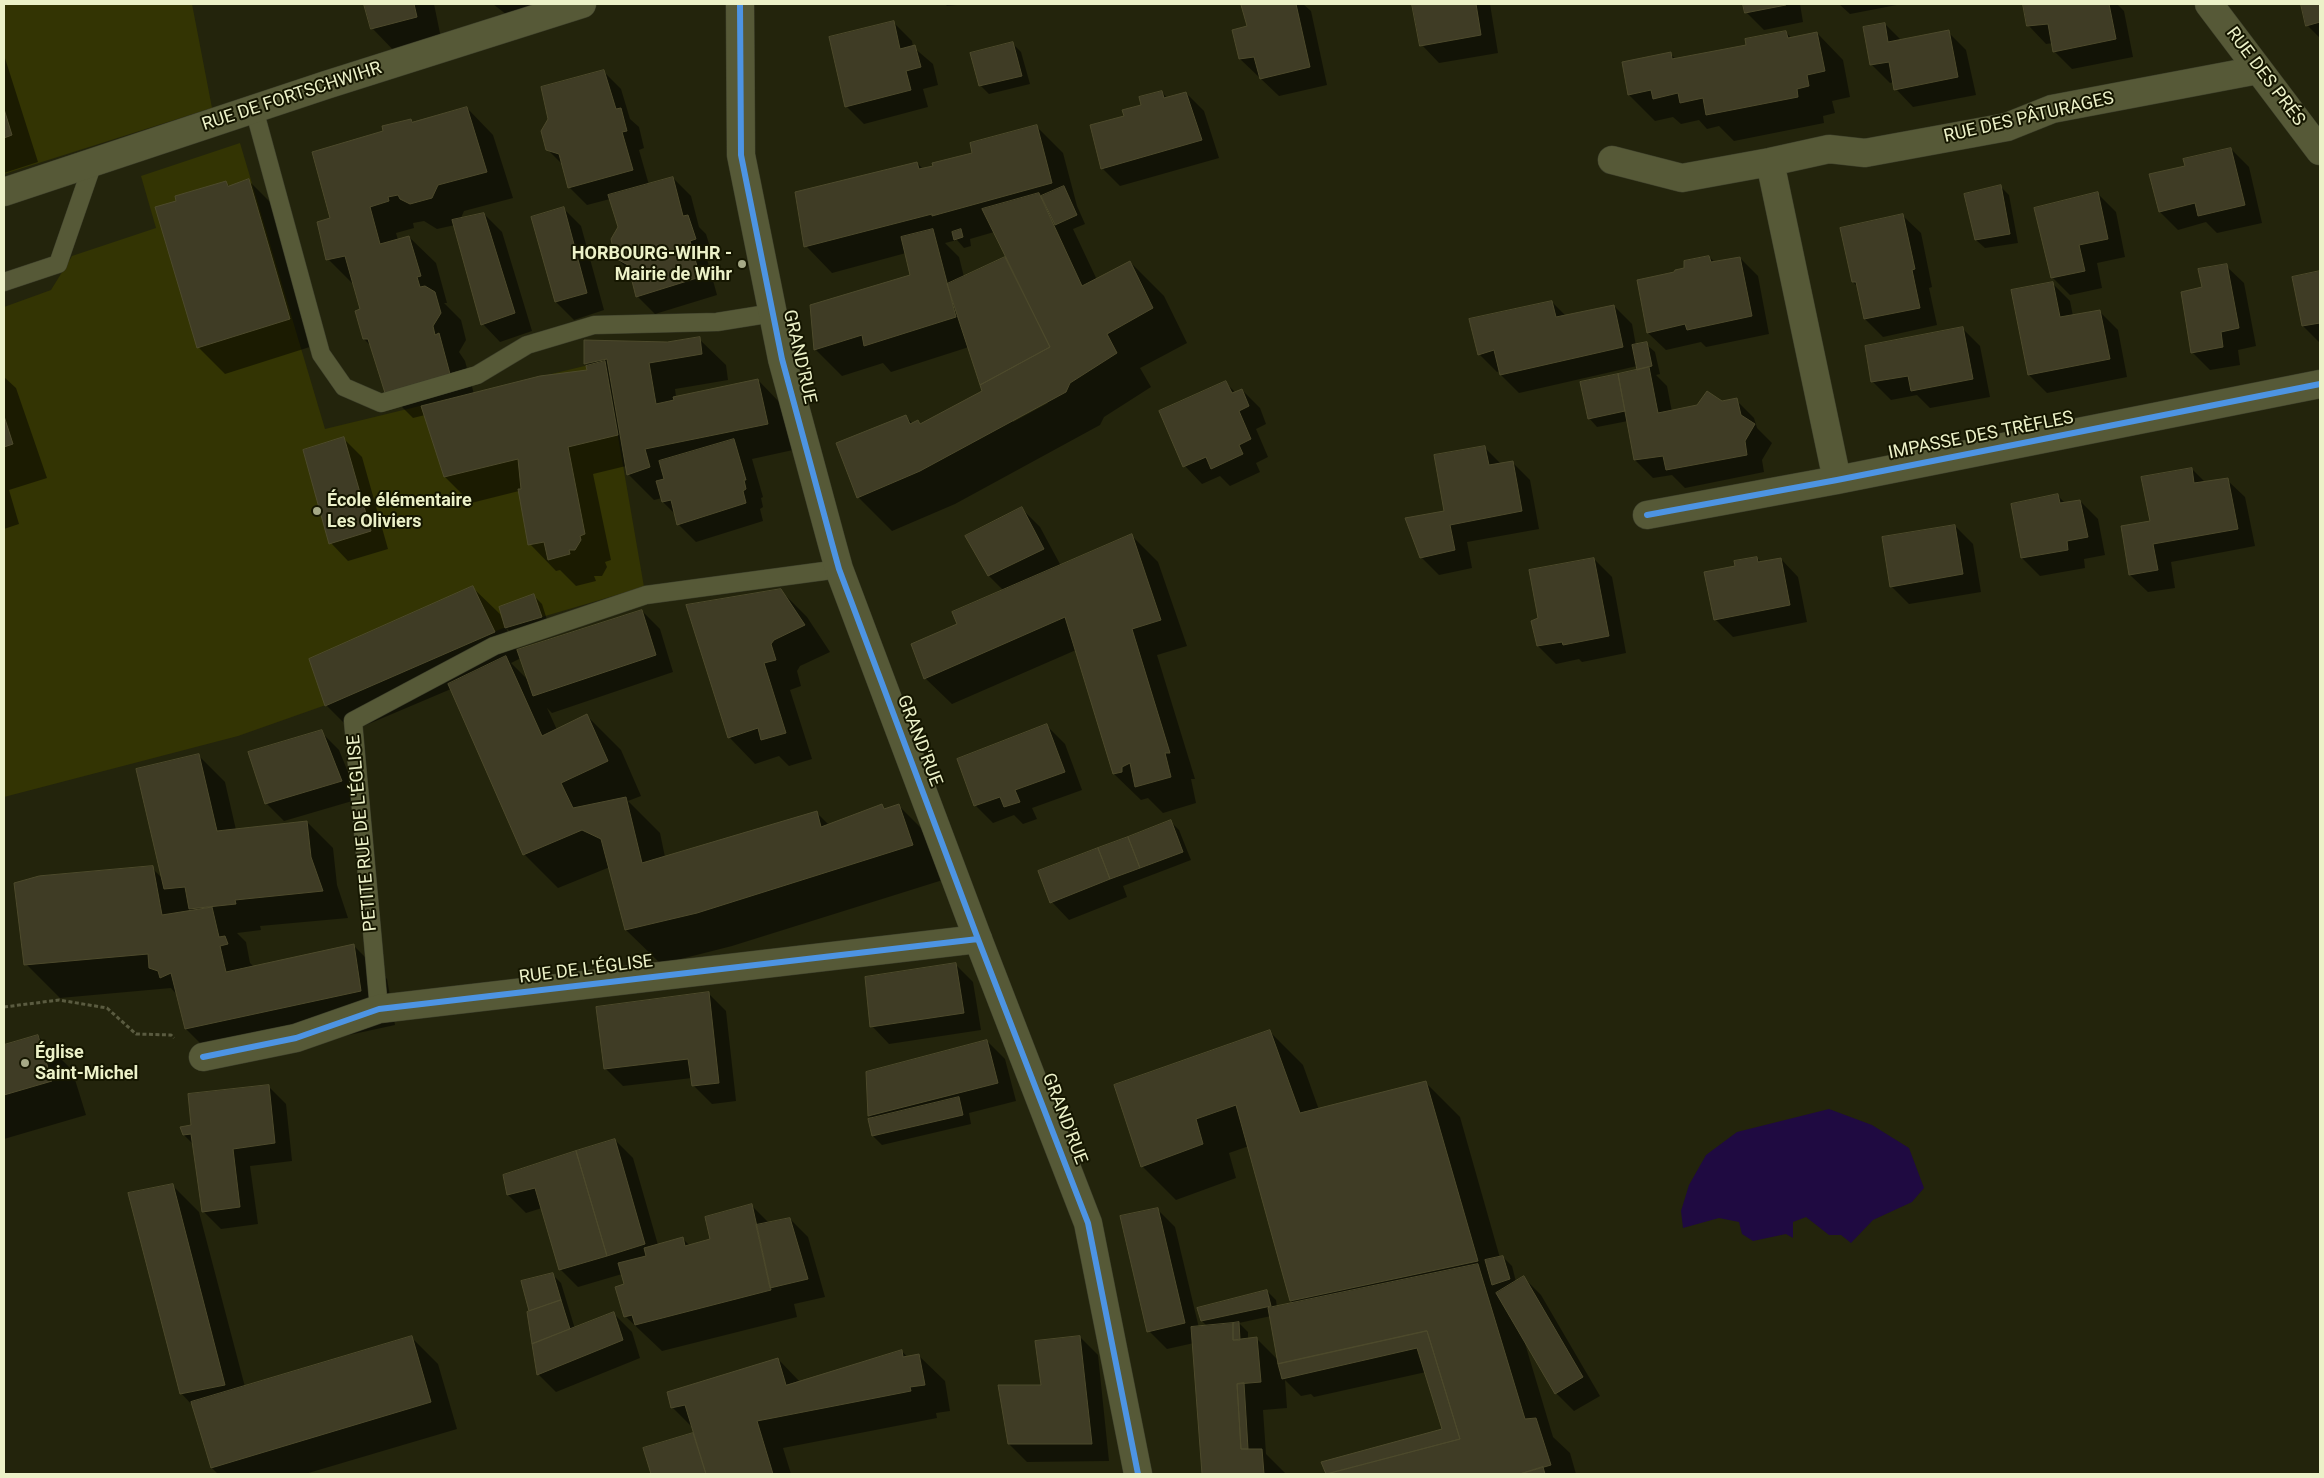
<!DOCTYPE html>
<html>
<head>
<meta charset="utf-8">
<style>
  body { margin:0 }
  #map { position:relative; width:2324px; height:1478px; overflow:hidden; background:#23240c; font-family:Roboto,sans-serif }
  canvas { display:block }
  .frame { position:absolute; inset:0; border:5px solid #ecf1c8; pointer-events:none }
</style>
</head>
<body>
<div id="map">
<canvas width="2324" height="1478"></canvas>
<div class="frame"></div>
</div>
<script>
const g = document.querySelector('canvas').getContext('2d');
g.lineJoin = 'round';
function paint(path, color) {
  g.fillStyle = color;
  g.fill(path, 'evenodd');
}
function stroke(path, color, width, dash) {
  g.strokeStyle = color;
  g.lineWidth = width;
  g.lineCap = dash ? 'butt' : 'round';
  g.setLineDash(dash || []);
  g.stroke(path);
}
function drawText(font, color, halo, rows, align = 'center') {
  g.font = font + ' Roboto,sans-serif';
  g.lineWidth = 4;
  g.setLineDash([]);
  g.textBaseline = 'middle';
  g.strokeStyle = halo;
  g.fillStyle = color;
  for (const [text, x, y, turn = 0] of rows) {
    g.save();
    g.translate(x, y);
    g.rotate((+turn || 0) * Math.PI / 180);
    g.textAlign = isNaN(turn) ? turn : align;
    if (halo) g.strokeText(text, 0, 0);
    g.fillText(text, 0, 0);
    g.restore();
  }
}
paint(new Path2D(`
  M4,4H192L212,108L4,174Z
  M240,143L325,429L605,361L644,587L501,629L323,706L238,736L4,797V307L51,290L72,256L156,228L141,176Z`), '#333403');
paint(new Path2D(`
  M1829,1109L1872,1125L1909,1148L1924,1188L1912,1202L1873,1220L1851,1243L1841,1235H1829L1806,1217L1793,1222V1238L1786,1234L1753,1241L1742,1234L1739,1222L1719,1218L1683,1228L1681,1211L1689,1185L1706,1155L1737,1132Z`), '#1f0a41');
paint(new Path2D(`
  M365,4H434L442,43L398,55L372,28Z
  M493,4H539L507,15Z
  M945,4H966L947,6Z
  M1252,4H1303L1311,11L1327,85L1279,96L1240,59L1249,27L1243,6Z
  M1413,4H1490L1498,53L1439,63L1422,45Z
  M1744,4H1800L1803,22L1764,30L1746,12Z
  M1839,4H1902L1850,14Z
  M2024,4H2117L2124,11L2133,57L2072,69L2054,51L2053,43L2046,44L2029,26Z
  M2302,4H2320V38L2307,25Z
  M894,23L912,41L913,47L933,64L938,85L923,89L928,107L864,124L846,106Z
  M1885,24L1901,40L1948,32L1966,50L1976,95L1913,107L1896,89L1894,82L1890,83L1872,65L1865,28Z
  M1786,32L1792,39L1817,33L1843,60L1850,97L1832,101L1835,113L1823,116L1824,123L1734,141L1719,126L1707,129L1699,120L1681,124L1673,117L1655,121L1629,95L1670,54L1676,59L1747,46Z
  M1013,44L1021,52L1030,84L989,94L980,85Z
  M4,55L38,162L4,173Z
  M603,71L621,89L630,119L639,127L644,148L639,150L649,185L673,178L691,196L699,227L706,234L713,257L707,259L717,295L655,314L637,296L631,273L616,257L619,228L610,199L587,205L569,187L563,165L547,149Z
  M1162,92L1167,98L1186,93L1204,111L1219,158L1120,186L1102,168L1126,117Z
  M467,108L493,135L513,198L464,211L460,220L484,214L502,232L532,331L500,342L483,324L455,225L437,229L424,221L413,223L414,228L396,233L398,240L409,237L436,263L447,303H444L461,320L466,340L459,352L465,361L474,394L588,371V366L586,363L667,343L699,339L726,365L728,380L675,389L676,397L758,380L784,407L793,450L752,459L763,497L761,498L763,507L760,509L763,521L696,542L678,524L675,514L663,502L662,498L654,500L628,474L626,466L593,474L611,560L605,562L607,567L602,576H594L596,581L576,586L560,570L556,571L530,544L519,491L471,503L445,477L425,415L413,418L387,392L372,347L364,339L362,310L355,286L328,259L331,219L384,132L411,120L414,123Z
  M1037,127L1063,153L1077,206L1085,224L1073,229L1097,280L1130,262L1164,296L1187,343L1140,368L1151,387L1104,417L1100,425L955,504L892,531L858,497L905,416L913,424L918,421L921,424L984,392L969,347L891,372L883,363L842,376L815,349L912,275L906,253L832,273L806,246L917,163L923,169L974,153ZM994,232L1009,263L1004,258L964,277L959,257L945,243L957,240L964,248L971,246L970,239ZM1046,401L1048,403L1013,422V419Z
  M2231,149L2249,167L2262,223L2217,233L2206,222L2178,230L2160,212L2187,167Z
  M248,180L275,207L316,345L225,374L198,347L226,183L230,186Z
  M2000,186L2009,195L2018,243L1985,248L1976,240Z
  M2098,194L2116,212L2125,257L2097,263L2102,288L2070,295L2052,277Z
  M563,208L581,226L604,310L574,320L556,302L532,218Z
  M1903,216L1921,233L1932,287L1929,288L1937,325L1883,337L1865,319L1858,287L1853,282Z
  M1709,257L1715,262L1740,258L1758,276L1769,334L1706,347L1701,342L1666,350L1648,333L1675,273Z
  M2226,266L2244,283L2256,346L2238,350L2240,365L2210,370L2192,352L2204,288Z
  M2320,272V343L2303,326L2294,278Z
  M2052,283L2070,301L2073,316L2100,312L2118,330L2127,377L2047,393L2029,375Z
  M1552,302L1566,316L1614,306L1632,324L1636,346L1646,344L1655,352L1660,374L1656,375L1667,386L1672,412L1736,400L1754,418L1757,428L1772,443L1762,460L1764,472L1685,488L1672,475L1653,478L1635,460L1628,421L1597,427L1589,418L1639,370L1637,366L1519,393L1501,375L1500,371L1497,372L1479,354Z
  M1962,328L1980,346L1990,397L1930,408L1917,395L1891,400L1873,382L1866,347Z
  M4,377L16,388L47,478L9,490L19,524L4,529Z
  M1226,383L1236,393L1242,390L1260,408L1266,424L1256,429L1268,457L1256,463L1260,472L1230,486L1220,476L1202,484L1185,466Z
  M344,439L362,457L388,549L348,561L331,543Z
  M1485,448L1501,464L1512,462L1530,480L1539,529L1467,542L1472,568L1439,575L1421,557Z
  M2192,469L2206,483L2227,480L2245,497L2255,546L2171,562L2175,588L2148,592L2130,575L2151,522Z
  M2058,496L2066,504L2080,501L2098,519L2105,555L2084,559L2085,568L2040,576L2022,558Z
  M1022,509L1040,527L1061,566L1132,536L1158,562L1187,646L1157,655L1195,779H1191L1196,803L1163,813L1148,798L1141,800L1114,774L1076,650L952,704L925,678L958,625L1004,591L989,576Z
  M1955,526L1973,544L1981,592L1909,604L1891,586Z
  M1757,558L1761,562L1781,559L1798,577L1807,622L1733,637L1715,619L1737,567Z
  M1594,559L1612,577L1626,653L1582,662L1579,659L1556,664L1538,646L1540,619Z
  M473,588L500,614L502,619L534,596L542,604L549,626L515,636L506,628L517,651L642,611L660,629L673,672L552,713L547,708L557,730L587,716L621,750L641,796L628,801L660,833L665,857L816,812L829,825L882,806L885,810L898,805L932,839L946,879L732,946L661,964L626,930L610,867L558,888L524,854L451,689L352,731L326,705ZM521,658L530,682L511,663Z
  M780,590L807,617L830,652L800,666L797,671L801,686L790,690L812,759L789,766L779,756L755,764L729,737Z
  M1047,726L1065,744L1082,790L1032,808L1037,819L1023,824L1014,815L993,823L975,805Z
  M321,732L339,750L359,799L284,821L266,803Z
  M198,755L225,782L236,830L307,822L333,848L337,885L348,918L260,926L261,930L237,933L246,942L250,963L254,967L353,945L387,979L395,1025L220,1063L186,1029L178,996L171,988L60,998L26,964L152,868L162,878Z
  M1170,821L1179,830L1191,860L1123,886L1127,897L1069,920L1052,902Z
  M955,964L973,982L981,1030L889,1044L872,1026Z
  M708,993L726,1011L736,1101L712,1104L694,1086L692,1078L623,1086L605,1068Z
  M1269,1031L1303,1065L1319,1110L1426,1083L1460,1117L1500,1258L1503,1257L1512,1266L1516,1282L1524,1278L1541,1295L1600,1396L1574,1411L1556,1393L1524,1340L1553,1437L1570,1453L1576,1474H1327L1444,1430L1426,1372L1314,1397L1311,1394L1301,1396L1285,1380L1287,1408L1263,1410L1266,1454L1286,1474H1203L1194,1343L1167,1349L1149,1331L1157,1209L1175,1227L1199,1328L1208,1327L1202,1321L1267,1291L1276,1300L1277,1308L1294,1304L1291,1301L1249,1146L1229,1153L1236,1178L1176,1200L1142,1166ZM1271,1316L1279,1361L1257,1339L1248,1340V1332L1239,1323Z
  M38,1036L72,1070L86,1115L4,1139V1046Z
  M987,1041L1005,1059L1016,1101L969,1113L971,1124L882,1145L873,1136L869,1120L873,1119L869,1116L868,1073Z
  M268,1086L286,1104L292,1161L250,1166L258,1224L221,1229L203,1211L194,1145L184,1135L193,1126Z
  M615,1140L633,1158L658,1245L682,1238L690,1246L712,1240L752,1206L770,1224L790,1219L808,1237L825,1297L794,1304L797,1317L662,1351L625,1316V1285L622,1274L578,1287L560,1269L542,1208L526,1213L508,1195L505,1176Z
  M173,1186L199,1212L245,1387L411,1337L438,1364L457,1429L305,1474H218L212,1468L193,1406L181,1393Z
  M552,1274L561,1283L575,1329L614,1314L632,1332L640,1358L556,1392L539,1375L528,1313L531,1312L523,1282Z
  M1080,1337L1098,1355L1109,1461L1027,1462L1009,1444Z
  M902,1351L908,1358L918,1355L945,1381L950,1411L936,1413L937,1418L783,1448L791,1474H653L645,1449L692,1434L696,1438L693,1428L672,1407L778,1359L800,1382Z`), '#0007');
const building = new Path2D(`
  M364,4H414L417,17L371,29Z
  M1247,4H1296L1310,67L1260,79L1254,57L1239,59L1232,30L1247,26L1241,5Z
  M1412,4H1476L1481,35L1420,46Z
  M1743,4H1786V5L1745,13Z
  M2023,4H2109L2116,39L2053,52L2048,24L2027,26Z
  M2301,4H2320V22L2306,26Z
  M894,21L900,49L915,45L921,67L906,71L911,90L845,107L829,37Z
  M1885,23L1888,42L1949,30L1958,77L1894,90L1889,62L1870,65L1863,27Z
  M1786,31L1788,38L1817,32L1825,71L1807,75L1809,86L1797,89L1798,97L1706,115L1703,98L1680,103L1678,93L1653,99L1651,90L1628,95L1622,62L1671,52L1672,59L1746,45L1745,39Z
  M1013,42L1022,76L979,86L970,53Z
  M604,70L616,109L621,108L627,131L622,132L633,170L568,188L559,154L546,150L541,131L548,119L541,87Z
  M1162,91L1164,98L1186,92L1202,140L1101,169L1090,125L1124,116L1122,110L1141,105L1139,97Z
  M467,107L487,172L438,185L432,198L410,204L400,199L398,195L388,197L389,201L370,207L380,244L409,236L421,276L417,277L420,287L425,286L435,292L441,313L433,326L435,335L439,333L450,374L385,393L368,339H363L355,311L360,309L345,256L326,260L317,222L330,218L312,152L383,131L382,126L411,119L412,122Z
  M4,109L12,135L4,138Z
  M1037,125L1052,183L932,216V214L804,247L795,192L917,162L919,169L933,166L932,163L972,153L970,143Z
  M2231,148L2245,205L2198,216L2195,203L2159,212L2149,174L2185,166L2183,159Z
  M673,177L683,216L688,215L696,239L690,241L700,277L636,297L628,265L615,258L611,239L618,227L608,195Z
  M249,179L290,319L197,348L155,207L176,201L175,196L226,181L228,186Z
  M2001,185L2010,234L1975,240L1964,194Z
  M1064,186L1077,215L1055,225L1041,196Z
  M2098,192L2108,239L2079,245L2085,271L2051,278L2034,208Z
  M1039,193L1082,286L1130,261L1153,308L1107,334L1117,353L1070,383L1066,392L920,471L857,498L836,443L906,415L910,424L918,420L920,424L982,391L980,385L1050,347L982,209Z
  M564,207L587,293L555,302L531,217Z
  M484,213L515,313L481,325L452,220Z
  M1903,214L1915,269L1912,270L1920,308L1864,319L1856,282H1852L1840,228Z
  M933,229L956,317L864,346L862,335L814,350L810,305L910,275L901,237Z
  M961,229L963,237L954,240L952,232Z
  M1709,256L1711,262L1740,257L1752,316L1687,330L1685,324L1647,333L1637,280L1674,272L1675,270L1684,268V261Z
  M1005,257L1050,347L980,385L947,284Z
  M2227,264L2239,328L2221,332L2223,347L2191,353L2181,292L2202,287L2198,269Z
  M2320,271V323L2302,326L2292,277Z
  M2053,282L2060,317L2100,310L2110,359L2028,375L2011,290Z
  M1552,301L1556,317L1614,305L1623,347L1500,375L1494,350L1478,355L1469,319Z
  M1963,327L1973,379L1911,391L1908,376L1871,382L1865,346Z
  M700,337L702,354L649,363L656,404L674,400L673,397L758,379L768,424L645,449L650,467L627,475L607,359L584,364V340L667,342Z
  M1647,342L1652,366L1637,370L1632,345Z
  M605,361L618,435L568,447L585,534L580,536L581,540L575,550H569L570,554L548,560L544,542L528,545L518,489H521L518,459L444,477L421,406L540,376L587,370L586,366Z
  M1649,367L1658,413L1697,405L1707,391L1722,401L1737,398L1741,415L1755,424L1745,441L1747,455L1666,470L1663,456L1634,460L1618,374Z
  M1618,374L1625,411L1588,419L1580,382Z
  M1226,381L1232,393L1242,389L1249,406L1239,411L1251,439L1239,445L1243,454L1211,469L1206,457L1183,467L1159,411Z
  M4,416L13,444L4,447Z
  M344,437L371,531L329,544L303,450Z
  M734,439L746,480H744L746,489L743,491L746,503L677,525L671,500L662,502L656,481L664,479L659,461Z
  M1485,446L1489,465L1513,461L1522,511L1450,525L1455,550L1420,558L1405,518L1444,511L1434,455Z
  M2192,468L2194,483L2228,478L2238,529L2153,544L2158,570L2129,575L2121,526L2150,521L2141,477Z
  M2058,494L2060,503L2080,500L2088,537L2067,541L2068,550L2021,558L2011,504Z
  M1022,507L1044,549L988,576L965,536Z
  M1955,525L1963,574L1890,587L1882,537Z
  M1132,534L1161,620L1132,629L1170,753H1165L1171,777L1135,787L1130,763L1122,767V772L1113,774L1065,617L924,679L911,644L957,624L952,612Z
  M1757,557L1758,562L1781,558L1790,605L1714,620L1704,572L1735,566L1734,561Z
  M1594,558L1609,636L1563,645L1562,642L1537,646L1531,621L1538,618L1529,570Z
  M473,586L495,632L325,706L309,659Z
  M781,589L805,625L774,640L771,644L776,660L764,663L786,733L761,740L758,728L728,738L686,605Z
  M534,594L542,617L505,628L499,607Z
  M642,610L656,655L533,696L517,650Z
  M506,656L542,736L587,714L608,761L561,783L573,808L626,797L642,863L817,811L821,827L882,804L884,809L899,804L913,845L697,913L625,930L601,839L582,830L523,855L448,684Z
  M1047,724L1065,772L1015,790L1020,802L1004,807L1000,797L974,806L957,759Z
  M322,730L342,781L265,804L248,752Z
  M199,754L217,831L307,821L311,857L323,891L235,900L236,904L189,909L185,887L164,889L136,769Z
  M1171,820L1183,852L1140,868L1128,837Z
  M1128,837L1140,868L1110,879L1098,848Z
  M1098,848L1110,879L1050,903L1038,871Z
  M153,866L162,915L212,907L219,937L225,936L228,944L220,946L226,972L354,944L361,991L185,1029L171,973L160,978L158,971L149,968L148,954L24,965L14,883L39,876Z
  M956,963L964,1013L870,1027L865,977Z
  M709,992L719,1083L692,1086L688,1059L604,1069L596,1007Z
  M1270,1030L1300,1113L1426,1081L1478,1261L1290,1301L1236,1105L1196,1119L1203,1144L1141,1167L1114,1085Z
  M38,1035L52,1081L4,1095V1045Z
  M987,1040L998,1083L868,1116L866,1072Z
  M269,1085L275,1143L233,1149L240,1207L202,1212L191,1134L183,1135L180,1127L191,1125L188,1094Z
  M959,1097L963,1115L872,1136L868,1119Z
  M615,1139L645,1244L607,1256L576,1151Z
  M576,1151L607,1256L559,1270L535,1188L507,1195L503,1175Z
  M173,1184L225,1385L180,1394L128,1193Z
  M752,1204L771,1290L635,1325L632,1315L624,1317L615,1287L624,1284L618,1263L646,1256L644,1248L683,1237L685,1246L710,1239L705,1217Z
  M1158,1208L1185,1323L1147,1332L1120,1216Z
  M790,1218L808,1279L770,1288L756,1225Z
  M1503,1256L1510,1279L1492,1285L1485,1260Z
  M1478,1264L1525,1419L1536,1418L1551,1465L1520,1474H1327L1460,1439L1427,1331L1278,1364L1268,1308Z
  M553,1273L561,1300L529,1311L521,1281Z
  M1524,1276L1583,1377L1555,1394L1496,1293Z
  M1267,1290L1271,1306L1201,1321L1197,1308Z
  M561,1300L570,1329L532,1344L527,1312Z
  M614,1312L623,1340L537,1375L532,1344Z
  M1239,1322L1240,1340H1233V1323Z
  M1233,1323V1340L1257,1337L1261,1382L1237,1384L1241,1449H1262L1264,1474H1202L1191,1327Z
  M1427,1331L1460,1439L1326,1474L1321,1462L1442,1429L1417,1348L1282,1379L1278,1364Z
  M412,1336L431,1402L211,1468L191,1402Z
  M1080,1336L1092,1444H1008L998,1385H1041L1035,1341Z
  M902,1350L903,1357L919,1354L925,1385L910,1387L911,1391L757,1421L773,1474H706L685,1405L671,1408L667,1392L778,1358L786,1385Z
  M1244,1383L1248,1449H1241L1237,1384Z
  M693,1433L706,1474H651L643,1448Z
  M1543,1467L1545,1474H1520Z`);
paint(building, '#3f3c25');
stroke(building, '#4d4a2c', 1);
const service = new Path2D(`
  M254,109L321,354L344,387L381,403L477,375L527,345L594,325L717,322L773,313
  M4,282L58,264L93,163
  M379,1009L353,721L494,646L646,595L839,569`);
const minor = new Path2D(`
  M2209,4L2320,151
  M1612,160L1682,178L1770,162L1829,149L1865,153L2007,127L2052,109L2258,70
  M1770,162L1837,480
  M4,192L326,85L582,4
  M1647,515L1837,480L2320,384
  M203,1057L296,1038L379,1009L978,939`);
const tertiary = new Path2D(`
  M740,4L741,155L782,359L831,540L839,569L978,939L1088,1223L1138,1474`);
stroke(service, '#3d3f2b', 19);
stroke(minor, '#3d3f2b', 29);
stroke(tertiary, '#3d3f2b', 29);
stroke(new Path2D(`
  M4,1007L59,1000L107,1008L136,1034L171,1035L174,1038`), '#5a5b40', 3, [4, 2.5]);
stroke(service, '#565937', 18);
stroke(minor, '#565937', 28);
stroke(tertiary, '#565937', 28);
stroke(new Path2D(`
  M740,4L741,155L782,359L831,540L839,569L978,939L1088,1223L1138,1474
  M1647,515L1837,480L2320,384
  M203,1057L296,1038L379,1009L978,939`), '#4d94e3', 6);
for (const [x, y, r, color] of [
  [742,264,5,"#a6a986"],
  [317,511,5,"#a6a986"],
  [25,1063,5,"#a6a986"]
]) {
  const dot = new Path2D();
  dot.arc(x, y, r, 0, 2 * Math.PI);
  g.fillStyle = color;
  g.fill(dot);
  stroke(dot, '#151600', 2);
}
drawText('18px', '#ecf1c8', '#151600', [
  ["RUE DES PRÉS",2265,77,53],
  ["RUE DE FORTSCHWIHR",292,97,-18],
  ["RUE DES PÂTURAGES",2029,118,-13],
  ["GRAND'RUE",799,357,77],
  ["IMPASSE DES TRÈFLES",1981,436,-11],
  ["GRAND'RUE",919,741,69],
  ["PETITE RUE DE L'ÉGLISE",363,833,-95],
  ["RUE DE L'ÉGLISE",586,970,-7],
  ["GRAND'RUE",1064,1119,69]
]);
drawText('bold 18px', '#ecf1c8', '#151600', [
  ["HORBOURG-WIHR -",732,254,"right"],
  ["Mairie de Wihr",732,275,"right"],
  ["École élémentaire",327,501],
  ["Les Oliviers",327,522],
  ["Église",35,1053],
  ["Saint-Michel",35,1074]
], 'left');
</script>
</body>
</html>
